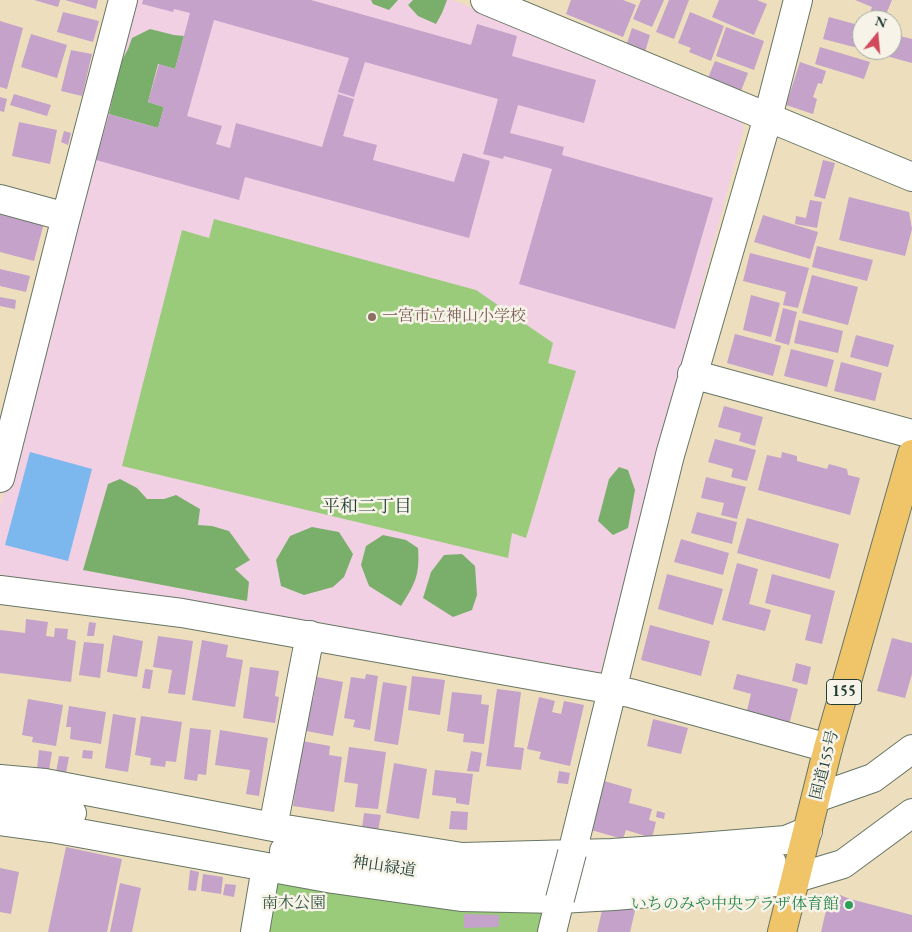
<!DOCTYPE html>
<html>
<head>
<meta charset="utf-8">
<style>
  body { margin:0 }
  #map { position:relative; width:912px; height:932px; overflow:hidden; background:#eddfbd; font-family:"EB Garamond",serif }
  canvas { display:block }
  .north { position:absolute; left:852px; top:10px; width:50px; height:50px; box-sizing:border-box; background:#f7f3e8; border:1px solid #a1aaa0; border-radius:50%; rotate:17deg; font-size:14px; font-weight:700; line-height:20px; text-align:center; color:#1f3d34 }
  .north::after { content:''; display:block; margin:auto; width:18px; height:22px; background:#d1495b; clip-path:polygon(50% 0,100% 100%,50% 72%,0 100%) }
</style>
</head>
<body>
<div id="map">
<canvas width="912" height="932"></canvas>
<div class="north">N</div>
</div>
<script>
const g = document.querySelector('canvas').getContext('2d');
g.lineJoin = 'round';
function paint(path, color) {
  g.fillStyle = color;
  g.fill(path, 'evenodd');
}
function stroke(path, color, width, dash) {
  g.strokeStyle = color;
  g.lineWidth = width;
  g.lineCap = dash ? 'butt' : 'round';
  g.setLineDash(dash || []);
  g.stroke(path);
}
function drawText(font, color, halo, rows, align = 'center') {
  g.font = font + ' "EB Garamond","Noto Serif JP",serif';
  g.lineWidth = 5;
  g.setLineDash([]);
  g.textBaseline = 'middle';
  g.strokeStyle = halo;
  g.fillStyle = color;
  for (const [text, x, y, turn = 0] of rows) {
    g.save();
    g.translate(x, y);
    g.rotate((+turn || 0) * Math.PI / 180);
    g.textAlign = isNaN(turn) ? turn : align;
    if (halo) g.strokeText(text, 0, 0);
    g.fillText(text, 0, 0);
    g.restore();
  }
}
paint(new Path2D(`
  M134,0H453L740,118L744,128L600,673L590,679L0,579V506Z`), '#f1d0e3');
paint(new Path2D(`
  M214,219L476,290L553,343L548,363L576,371L526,538L512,533L508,558L122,466L182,230L209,238Z
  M269,872L552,904L547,932H259Z`), '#99cb7b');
paint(new Path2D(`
  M371,0H398L389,10L373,4Z
  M413,0H447L442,13L436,24L418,16L408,5Z
  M150,29L174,35L184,36L175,69L158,64L148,102L164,107L158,128L109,114L116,84L117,70L128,49L132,38Z
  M619,467L628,470L635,490L628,528L613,535L598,521L609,479Z
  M120,479L137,488L147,499H164L176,495L200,509L198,525L212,526L229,531L250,560L235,569L249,582L247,601L83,570L108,484Z
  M312,527L339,532L353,554L344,577L333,587L304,595L281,586L276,560L290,536Z
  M383,535L406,540L418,548C420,575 415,584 401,606L369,586L361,565L366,546Z
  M462,554L475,566L477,595L472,610L453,617L423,598L431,572L444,555Z`), '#7aaf6b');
paint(new Path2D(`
  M30,452L92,469L68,561L5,545Z`), '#7cb7ed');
paint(new Path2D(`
  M34,0H60L58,7Z
  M65,0H98L96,9Z
  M143,0H311L471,45L477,24L517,36L512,56L596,80L584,123L518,105L510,133L564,147L562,155L713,198L675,329L519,284L552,169L504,156L503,159L483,154L498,99L365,62L354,97L338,92L349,58L214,20L187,116L222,126L216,144L230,148L236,123L322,147L338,94L354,99L343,136L377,145L373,160L454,182L463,153L490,161L469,238L245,177L239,200L96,160L109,114L158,128L164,107L148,102L159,64L175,69L190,13L174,9L173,12L142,4Z
  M571,0H623L636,5L623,37L566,14Z
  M641,0H664L652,27L633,19Z
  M669,0H689L674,39L656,32Z
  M719,0H757L767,4L754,35L712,17Z
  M855,0H892L884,19L870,13L872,7Z
  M63,12L99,21L93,42L57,32Z
  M690,12L724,26L711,61L689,52L691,48L678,43Z
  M829,17L862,26V49L823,39Z
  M0,21L23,28L7,89L0,87Z
  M726,27L764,41L754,70L716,56Z
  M632,28L650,35L645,52L626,46Z
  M31,34L67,45L57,78L21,67Z
  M892,34L912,39V63L868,51L892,50Z
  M820,47L870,62L864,79L815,64Z
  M71,50L92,54L82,96L61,91Z
  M715,61L748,73L741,91L708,78Z
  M800,62L826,71L822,84L818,83L813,97L817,99L813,114L786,105Z
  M14,94L51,105L47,116L10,105Z
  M0,97L7,99L4,112L0,111Z
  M19,122L57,130L50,164L12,156Z
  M64,131L71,133L68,145L61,142Z
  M823,160L835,163L825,199L814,196Z
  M849,197L909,212L912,229L905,256L839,240Z
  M810,200L822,202L817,228L795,224L796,216L806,218Z
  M0,211L44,223L34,261L0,252Z
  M763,215L818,232L810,259L754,242Z
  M817,246L873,260L867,281L812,267Z
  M750,253L809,268L798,308L783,305L786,292L743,281Z
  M0,269L30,276L26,292L0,286Z
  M812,275L858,287L848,325L802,313Z
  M751,295L780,303L771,337L743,330Z
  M0,297L16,300L15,309L0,306Z
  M783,308L797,312L789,345L775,341Z
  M799,320L843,331L838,353L794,343Z
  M735,334L781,346L773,376L727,363Z
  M856,335L894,345L888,367L850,357Z
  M791,349L834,360L827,387L784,376Z
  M841,362L882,373L875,401L834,391Z
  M724,406L763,417L755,446L739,441L741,433L718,427Z
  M715,439L756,450L747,481L731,477L733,469L708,462Z
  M782,452L797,456V461L827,469L829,464L847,469L848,475L860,478L850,515L758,490L767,455L781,458Z
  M706,477L746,487L737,519L721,515L724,503L701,498Z
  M697,512L737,522L732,544L691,533Z
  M747,518L839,544L830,579L737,553Z
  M681,539L729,553L723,575L674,562Z
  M737,563L758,569L749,604L771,610L765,631L722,620Z
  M667,574L723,589L713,625L658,609Z
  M772,574L835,591L822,644L805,640L811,615L765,603Z
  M26,619L48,622L46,636L54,637L55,628L68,629L67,639L76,641L71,682L0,673V630L25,633Z
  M89,622L96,623L94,636H87Z
  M650,625L710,641L701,676L641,660Z
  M113,635L143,641L137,677L107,672Z
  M158,636L193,641L185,695L168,693L172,670L153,667Z
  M892,638L912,643V674L905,698L877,691Z
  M202,640L228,645L226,657L243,660L235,707L192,700Z
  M84,642L104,644L100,678L79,675Z
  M796,663L811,667L807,685L792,681Z
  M250,667L279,671L275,696L279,697L275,723L243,718Z
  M145,669L153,670L150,689L142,688Z
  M366,674L378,676L370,730L353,727L355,720L344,718L351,677L365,679Z
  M737,674L798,689L789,725L746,714L751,694L733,689Z
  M412,676L445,680L440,715L408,710Z
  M317,677L343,682L333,736L301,730L307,699L313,700Z
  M383,682L407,686L398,745L374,741Z
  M497,689L521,692L514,747L524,748L521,770L486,766Z
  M452,692L482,695L481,704L489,705L484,744L463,742L464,734L447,731Z
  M539,697L555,701L552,712L561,714L564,701L584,705L570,766L539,759L541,752L527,749Z
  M28,699L63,705L56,746L32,742L33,737L22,735Z
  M69,706L106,712L101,744L70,739L71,727H66Z
  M113,714L136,718L128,772L105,768Z
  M141,716L182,722L176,762L166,761L165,767L150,765L151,758L135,755Z
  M653,719L688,728L681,754L647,746Z
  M190,728L211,730L206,775L198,774L197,781L184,779Z
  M220,730L268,738L259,796L246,794L250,770L215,765Z
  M302,741L330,746L329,755L342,757L334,812L293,806Z
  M349,747L386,752L378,809L355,807L358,784L344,782Z
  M39,750L52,752L49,770L37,769Z
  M83,750L93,751L92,759L82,758Z
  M471,751L482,753L479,772L467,771Z
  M59,756L69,757L66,773L56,772Z
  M394,763L427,769L419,819L386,813Z
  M435,770L473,774L469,805L456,803V798L432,795Z
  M559,771L570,773L568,784L557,783Z
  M604,781L632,789L629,803L652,809L649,820L656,822L652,838L626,830L623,839L591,830Z
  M451,811L468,812L467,830L449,829Z
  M657,811L665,813L664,819L656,817Z
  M364,813L381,815L378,831L362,828Z
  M66,847L122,859L107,932H48Z
  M0,868L19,872L11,914L0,912Z
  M190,870L199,872L196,891L188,890Z
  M203,874L223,877L221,894L201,891Z
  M120,883L141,888L132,932H110Z
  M225,884L236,885L234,897L223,895Z
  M830,894L839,896L840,895L850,899L912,915V932H821Z
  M605,898L636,907L630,932H597Z
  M464,914L499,915V927L464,928Z`), '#c4a2ca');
const minor = new Path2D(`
  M485,0L912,177
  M0,199L66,217
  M692,374L912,434
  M0,478L66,217L123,0
  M0,590L182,613L630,693L828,748
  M0,779L45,783L273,827L462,857L612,853L688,848L786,840L808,831
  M816,798L873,778L912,749
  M0,800L72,813
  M0,821L57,829L333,879L461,897L560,899L614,896L776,882L796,878L843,864L912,813
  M273,827L310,635
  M284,851L390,869L509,878L772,863
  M572,853L670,455L768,117L798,0
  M255,932L266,867
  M552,932L560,899`);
const highway = new Path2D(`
  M782,932L828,748L912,454`);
stroke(minor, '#677664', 30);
stroke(highway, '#677664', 30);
stroke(minor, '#fff', 28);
stroke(highway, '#f0c469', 28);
const minorBridge = new Path2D(`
  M560,899L572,853`);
stroke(minorBridge, '#677664', 30, []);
stroke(minorBridge, '#fff', 28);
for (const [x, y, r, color] of [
  [372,317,5,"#8d6e63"],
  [849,905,5,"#2e9e5b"]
]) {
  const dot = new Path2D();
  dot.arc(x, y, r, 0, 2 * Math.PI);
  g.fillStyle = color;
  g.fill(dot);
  stroke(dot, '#f7f3e8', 2);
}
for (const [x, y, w] of [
  [844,692,35]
]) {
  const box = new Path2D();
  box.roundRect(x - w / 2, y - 12.5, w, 25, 4);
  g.fillStyle = '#f7f3e8';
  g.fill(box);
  stroke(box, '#1f3d34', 1);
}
drawText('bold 15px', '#1f3d34', null, [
  ["155",844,692]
]);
drawText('16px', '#785e54', '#f7f3e8', [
  ["一宮市立神山小学校",382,317]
], 'left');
drawText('16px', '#1f3d34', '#f7f3e8', [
  ["国道155号",825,765,-76],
  ["神山緑道",384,867,8]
]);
drawText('16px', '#375942', '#f7f3e8', [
  ["南木公園",294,904]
]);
drawText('16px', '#27864d', '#f7f3e8', [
  ["いちのみや中央プラザ体育館",839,905]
], 'right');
drawText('18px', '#1f3d34', '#f7f3e8', [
  ["平和二丁目",367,507]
]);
</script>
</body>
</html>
